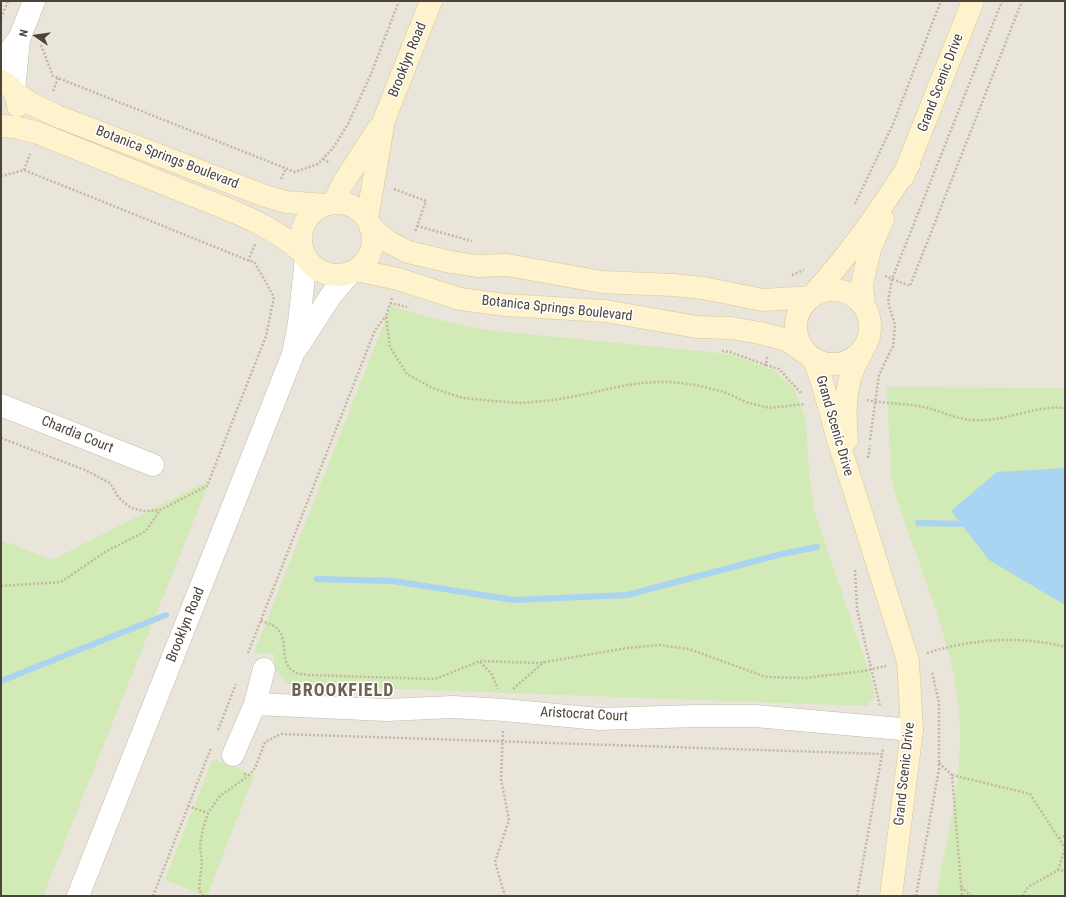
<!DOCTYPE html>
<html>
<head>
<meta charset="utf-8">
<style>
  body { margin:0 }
  #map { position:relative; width:1066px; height:897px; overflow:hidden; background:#f6f3ec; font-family:"Roboto Condensed",sans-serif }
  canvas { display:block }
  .frame { position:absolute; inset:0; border:2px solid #4b4439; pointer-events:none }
  .north { position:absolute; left:16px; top:16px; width:40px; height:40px; -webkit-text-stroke:3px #fff; paint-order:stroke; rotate:283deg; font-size:11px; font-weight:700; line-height:16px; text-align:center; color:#4b4439 }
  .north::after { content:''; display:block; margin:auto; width:14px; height:18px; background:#4b4439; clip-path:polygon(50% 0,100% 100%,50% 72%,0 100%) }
</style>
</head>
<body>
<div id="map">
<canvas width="1066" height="897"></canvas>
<div class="frame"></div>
<div class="north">N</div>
</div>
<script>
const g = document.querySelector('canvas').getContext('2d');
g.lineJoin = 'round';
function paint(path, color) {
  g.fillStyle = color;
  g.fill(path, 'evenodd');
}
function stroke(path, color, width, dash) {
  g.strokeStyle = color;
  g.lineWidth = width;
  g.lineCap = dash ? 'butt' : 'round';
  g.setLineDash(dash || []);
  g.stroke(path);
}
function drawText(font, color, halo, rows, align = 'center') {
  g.font = font + ' "Roboto Condensed",sans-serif';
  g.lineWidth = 3;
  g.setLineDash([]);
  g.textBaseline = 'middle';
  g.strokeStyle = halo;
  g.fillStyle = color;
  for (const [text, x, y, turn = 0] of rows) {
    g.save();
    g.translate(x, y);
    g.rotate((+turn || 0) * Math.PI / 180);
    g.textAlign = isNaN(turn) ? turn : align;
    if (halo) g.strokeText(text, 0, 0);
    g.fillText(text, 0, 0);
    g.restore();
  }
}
paint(new Path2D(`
  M1,1H1065V896H1Z`), '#eae5da');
paint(new Path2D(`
  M391,306C427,317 459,326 496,331L729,354L775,371L795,390L806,421L809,476L815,513L869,672L875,696L867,706L289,685L274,669V654L254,653Z
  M887,387L1065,388V896H936C946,842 961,787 960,732C959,647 918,569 894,490L891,476Z
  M210,480L43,896H1V540L52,560Z
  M213,759L254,775L207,896H206L165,880Z`), '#d2eab5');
paint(new Path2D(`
  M1065,468V605L989,560L951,511L997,472Z`), '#a9d4f2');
stroke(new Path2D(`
  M918,523L969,524
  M317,579L393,581L514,600L627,595L782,554L817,547
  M1,681L166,615`), '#a9d4f2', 6);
const street = new Path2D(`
  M1,63L20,37L34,1
  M14,90L19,40
  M297,348L332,294L350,273
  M1,405L153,465
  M255,704L387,710L453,707L504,710L599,719L697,716H755L912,730
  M233,755L255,704L264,669
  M78,896L293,354L299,323L306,258`);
const secondary = new Path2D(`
  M1,81C13,86 17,94 18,106
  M15,92L30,103L57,116L265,196L286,202L325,205
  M4,126L19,128L38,133C86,152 134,172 182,191C224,208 269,222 303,253
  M903,177L973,1
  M301 239a36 36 0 1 1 72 0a36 36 0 1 1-72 0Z
  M334,203L342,185L378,129
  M367,219L384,120L431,1
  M370,226L387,241L408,252L451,262L477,266L507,265L602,282L673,285L703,288L763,300L811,297C848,256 880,211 909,165
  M356,270L398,279L460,299L505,305L605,311L697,327L731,328L760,333L787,340L804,352
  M796 327a37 37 0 1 1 74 0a37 37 0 1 1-74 0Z
  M864,306L862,284L870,249L883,219
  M814,360L822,382L839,443L908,661L912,730L891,896
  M847,440C845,419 844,396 851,375C854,367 858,359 862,352`);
stroke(street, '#c2bbae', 23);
stroke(secondary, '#d6c79b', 23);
stroke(new Path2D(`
  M1,18L8,1
  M41,45L53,76L295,172L318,164L333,148L348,124L371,74L399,1
  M53,91L58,78
  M323,159L330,163
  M24,170L30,154
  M1,176L24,170L255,263L274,297L266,336L207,486L160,510L146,531L105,552L61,582L1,586
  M281,179L286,168
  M394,189L426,201L415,232
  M855,204L893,124L941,1
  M417,226L472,241
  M248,261L255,244
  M792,275L804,270
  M885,276L910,286L1022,1
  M392,298L386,316L390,347L407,374L432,388L463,398L493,401L522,403L554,400L576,396L627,385L653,382H672L696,385L724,392L746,402L769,408L805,404
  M390,303L407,307
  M722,351L730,352L766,365
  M767,357L766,365L779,369L801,393
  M867,400C887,404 908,403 928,408C943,412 958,420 975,420C1006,422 1034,405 1065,408
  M1,438L85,470L110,483L119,498L131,508L144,511L160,510
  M870,440L879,375L893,346L895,325L888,302L892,279L1002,1
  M868,458L870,445
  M855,570L857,609L880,706
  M261,621C264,622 269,623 272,625C292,636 277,660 293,671C296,674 304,674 308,675L435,679L480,661L539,663L627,648L660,645L689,649L766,677L805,678L864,671L886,666
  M248,653L375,330L386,316
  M927,653C972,639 1020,635 1065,647
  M480,662L491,673L498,689
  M513,689L544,662
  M218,730L236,684
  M503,731L501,779L509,820L495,862L505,896
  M939,763L952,775L962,896
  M244,774L249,775L255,768L265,742L281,734L882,754L883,749
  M952,775L1030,794L1065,848
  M188,806L208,813L220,796L248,776
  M1059,838L1065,836
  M1058,870L1065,848
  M961,887L971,896
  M153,896L211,748
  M203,896L199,889L202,862L200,846L203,829L208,813
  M857,896L882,754
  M916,896L939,769V703L932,672
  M1023,896L1028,887L1058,870L1065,871`), '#c4b79f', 2.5, [2, 2]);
stroke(street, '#fff', 22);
stroke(secondary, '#fff3cd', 22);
drawText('14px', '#4b4439', '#fff', [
  ["Brooklyn Road",408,60,-68],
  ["Grand Scenic Drive",941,83,-69],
  ["Botanica Springs Boulevard",167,158,21],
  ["Botanica Springs Boulevard",557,309,6],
  ["Grand Scenic Drive",834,426,74],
  ["Chardia Court",77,435,22],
  ["Brooklyn Road",186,625,-68],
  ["Aristocrat Court",584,715,3],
  ["Grand Scenic Drive",905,774,-84]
]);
g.letterSpacing = '1px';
drawText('bold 18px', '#6e6250', '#fff', [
  ["BROOKFIELD",343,691]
]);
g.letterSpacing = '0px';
</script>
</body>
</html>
